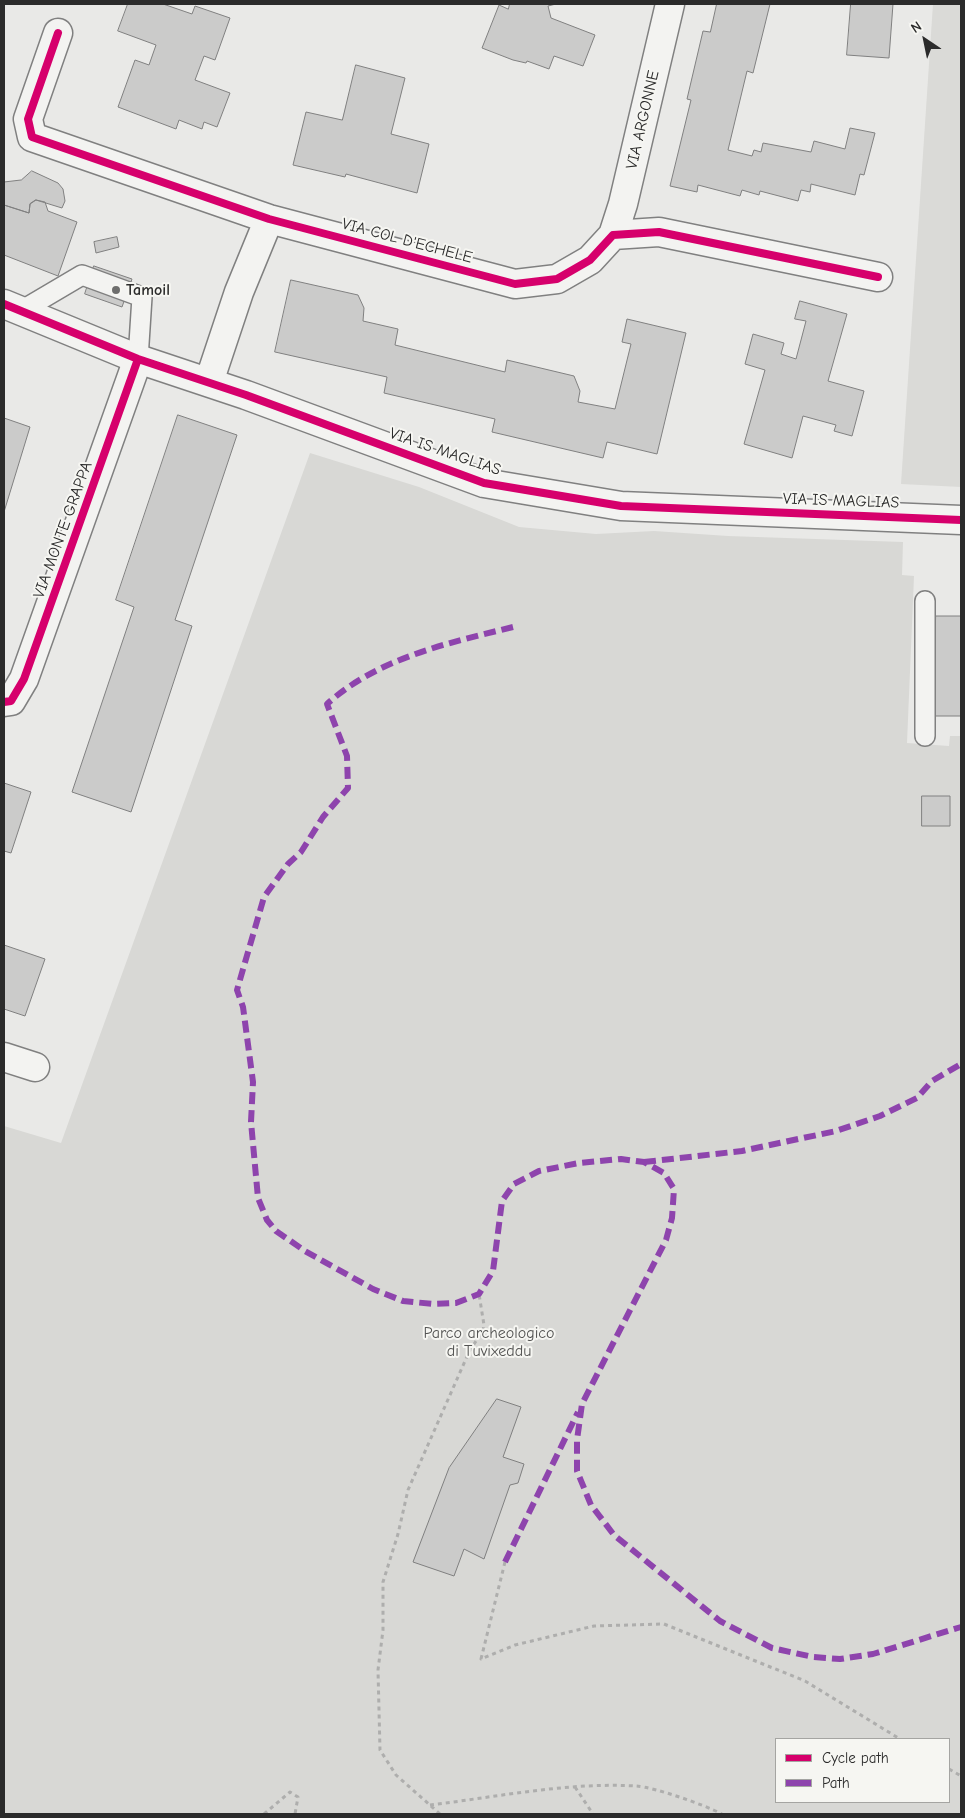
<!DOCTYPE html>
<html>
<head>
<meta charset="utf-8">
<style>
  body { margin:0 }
  #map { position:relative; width:965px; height:1818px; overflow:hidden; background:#e9e9e7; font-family:"Comic Neue",sans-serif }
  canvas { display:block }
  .frame { position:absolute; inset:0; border:5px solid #2b2b2b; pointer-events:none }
  .legend { position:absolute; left:775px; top:1738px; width:175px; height:65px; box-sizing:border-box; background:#f6f6f2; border:1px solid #a5a5a2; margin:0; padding:6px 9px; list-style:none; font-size:15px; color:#2b2b2b }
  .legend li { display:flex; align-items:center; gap:10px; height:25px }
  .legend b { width:25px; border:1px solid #a5a5a2 }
  .north { position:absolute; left:900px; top:15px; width:50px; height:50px; -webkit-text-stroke:4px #f6f6f2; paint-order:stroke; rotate:326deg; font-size:14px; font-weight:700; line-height:20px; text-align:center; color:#2b2b2b }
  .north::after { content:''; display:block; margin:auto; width:18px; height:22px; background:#2b2b2b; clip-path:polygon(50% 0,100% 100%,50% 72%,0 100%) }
</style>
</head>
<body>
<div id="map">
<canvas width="965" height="1818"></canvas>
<div class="frame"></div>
<ul class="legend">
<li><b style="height:6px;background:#d6006c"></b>Cycle path</li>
<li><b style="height:6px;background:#8e44ad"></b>Path</li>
</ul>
<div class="north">N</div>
</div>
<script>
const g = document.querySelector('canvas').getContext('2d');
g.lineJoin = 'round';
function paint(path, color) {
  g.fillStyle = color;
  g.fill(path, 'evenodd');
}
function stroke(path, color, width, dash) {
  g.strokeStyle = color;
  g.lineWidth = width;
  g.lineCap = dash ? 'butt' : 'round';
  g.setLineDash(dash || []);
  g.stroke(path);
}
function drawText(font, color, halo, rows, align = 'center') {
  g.font = font + ' "Comic Neue",sans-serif';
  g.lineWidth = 4;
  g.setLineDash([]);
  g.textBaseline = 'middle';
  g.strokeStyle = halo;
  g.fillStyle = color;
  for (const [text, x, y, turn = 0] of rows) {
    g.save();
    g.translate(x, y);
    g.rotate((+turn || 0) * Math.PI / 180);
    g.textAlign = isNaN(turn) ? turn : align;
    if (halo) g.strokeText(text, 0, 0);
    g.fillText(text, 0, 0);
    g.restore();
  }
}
paint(new Path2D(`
  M933,4H961V487L901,484Z`), '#dadad7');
paint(new Path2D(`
  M310,453L419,487L519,527L596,534L654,531L728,536L903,542L902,575L914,576L907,743L949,746L950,736H961V1814H4V1126L61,1143ZM776,1739H949V1802H776Z`), '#d8d8d5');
const building = new Path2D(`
  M128,4H163L192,14L195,6L230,18L215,60L204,56L195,80L230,93L217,127L204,122L202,129L179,120L176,129L118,107L135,60L149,65L156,45L118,31Z
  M510,4H556L548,6L551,18L595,35L583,66L554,56L549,69L527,61L526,63L513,60L482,48L499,5L508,9Z
  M717,4H770L753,73L747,71L728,150L752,156L754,150L761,152L763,143L811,152L814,141L845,149L850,128L875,133L864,175L860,174L855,195L811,184L810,192L801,190L798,201L760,191L759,195L742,190L740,196L698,185L697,192L670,186L691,100L687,99L703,31L710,32Z
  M851,4H893L889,58L847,55Z
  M356,65L405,78L391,134L429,144L417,193L346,174L345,177L293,165L306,112L342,120Z
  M32,171L58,183L63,189L65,201L62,208L36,200L30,204L29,213L4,205V182L21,180Z
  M36,200L45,202L48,211L77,222L58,276L4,255V205L29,213L30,204Z
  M117,237L119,247L96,253L94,242Z
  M94,266L132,279L122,307L85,294Z
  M291,280L358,295L364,308L363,321L398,329L395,345L505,372L507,360L574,376L580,391L578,402L615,409L631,344L622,342L627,319L686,333L657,454L607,442L603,458L492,432L495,419L384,393L387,377L275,352Z
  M800,301L847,314L828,381L864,391L852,436L834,431L836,425L803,416L792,458L744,444L765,370L745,364L753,334L784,343L781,354L796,359L806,321L795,319Z
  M178,415L237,435L175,620L192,626L131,812L72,792L134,607L116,600Z
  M4,418L30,427L4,512Z
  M936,616H961V716H934Z
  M4,783L31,792L11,853L4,851Z
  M922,796H950V826H922Z
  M4,945L45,959L25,1016L4,1009Z
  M497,1399L521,1407L503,1457L524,1464L518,1483L510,1485L484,1559L464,1549L454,1576L413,1562L449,1468Z`);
paint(building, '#cbcbca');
stroke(building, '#808080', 1);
const lane = new Path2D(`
  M21,311L82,275L142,297L138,359
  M925,736V601`);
const street = new Path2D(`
  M58,33L28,119L32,137L269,219L515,284L557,279L590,260L613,235L659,232L878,277
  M613,235L623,204L670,4
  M209,382L239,292L269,219
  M4,702L11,701L24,679L138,359
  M4,1057L35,1067`);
const secondary = new Path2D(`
  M4,304L138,359L246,395L484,483L621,506L961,520`);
stroke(lane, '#808080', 22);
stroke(street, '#808080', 31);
stroke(secondary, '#808080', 31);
stroke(new Path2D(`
  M505,1562L481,1659L515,1645L594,1626L664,1624L805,1681L900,1739
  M949,1769L961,1776
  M575,1787L593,1814
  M430,1805C497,1797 567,1782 636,1786C654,1787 705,1805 722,1814
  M264,1814L290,1792L298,1797L295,1814
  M440,1814L396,1775L380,1750L378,1670L383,1630V1582L398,1534L408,1490L469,1352L483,1330L484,1325L479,1294`), '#aeaead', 3, [4, 4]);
stroke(lane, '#f3f3f1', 19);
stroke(street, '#f3f3f1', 28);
stroke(secondary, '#f3f3f1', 28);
stroke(new Path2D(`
  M513,627C448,643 378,658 327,704L347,756L348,788L323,817L301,852L288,864L264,897L237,990L243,1007L253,1082L251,1122L258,1198L267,1220L276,1231L305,1251L373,1289L403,1301L433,1304L456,1303L479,1294L493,1271L502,1201L514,1184L539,1171L579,1163L621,1159L644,1162L664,1173L674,1189L672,1218L666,1240L582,1404L577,1440V1471L591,1505L614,1535L720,1621L772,1648L813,1657L840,1659L873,1654L961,1627
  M644,1162L742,1151L836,1131L880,1116L917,1098L932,1081L961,1064
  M505,1562L578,1412`), '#8e44ad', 6, [12, 6]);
stroke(new Path2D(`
  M58,33L28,119L32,137L269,219L515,284L557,279L590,260L613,235L659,232L878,277
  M4,304L138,359L246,395L484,483L621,506L961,520
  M4,702L11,701L24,679L138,359`), '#d6006c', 8);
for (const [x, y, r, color] of [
  [116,290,5,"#6e6e6d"]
]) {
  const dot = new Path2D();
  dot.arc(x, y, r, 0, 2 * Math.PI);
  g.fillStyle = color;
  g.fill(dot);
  stroke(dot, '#f6f6f2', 2);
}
drawText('16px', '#2b2b2b', '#f6f6f2', [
  ["VIA ARGONNE",643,120,-77],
  ["VIA COL D'ECHELE",407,241,15],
  ["VIA IS MAGLIAS",445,452,19],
  ["VIA IS MAGLIAS",841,501,2],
  ["VIA MONTE GRAPPA",63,530,-70]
]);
drawText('bold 16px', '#2b2b2b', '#f6f6f2', [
  ["Tamoil",126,290]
], 'left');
drawText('16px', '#535352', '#f6f6f2', [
  ["Parco archeologico",489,1333],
  ["di Tuvixeddu",489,1351]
]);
</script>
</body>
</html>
